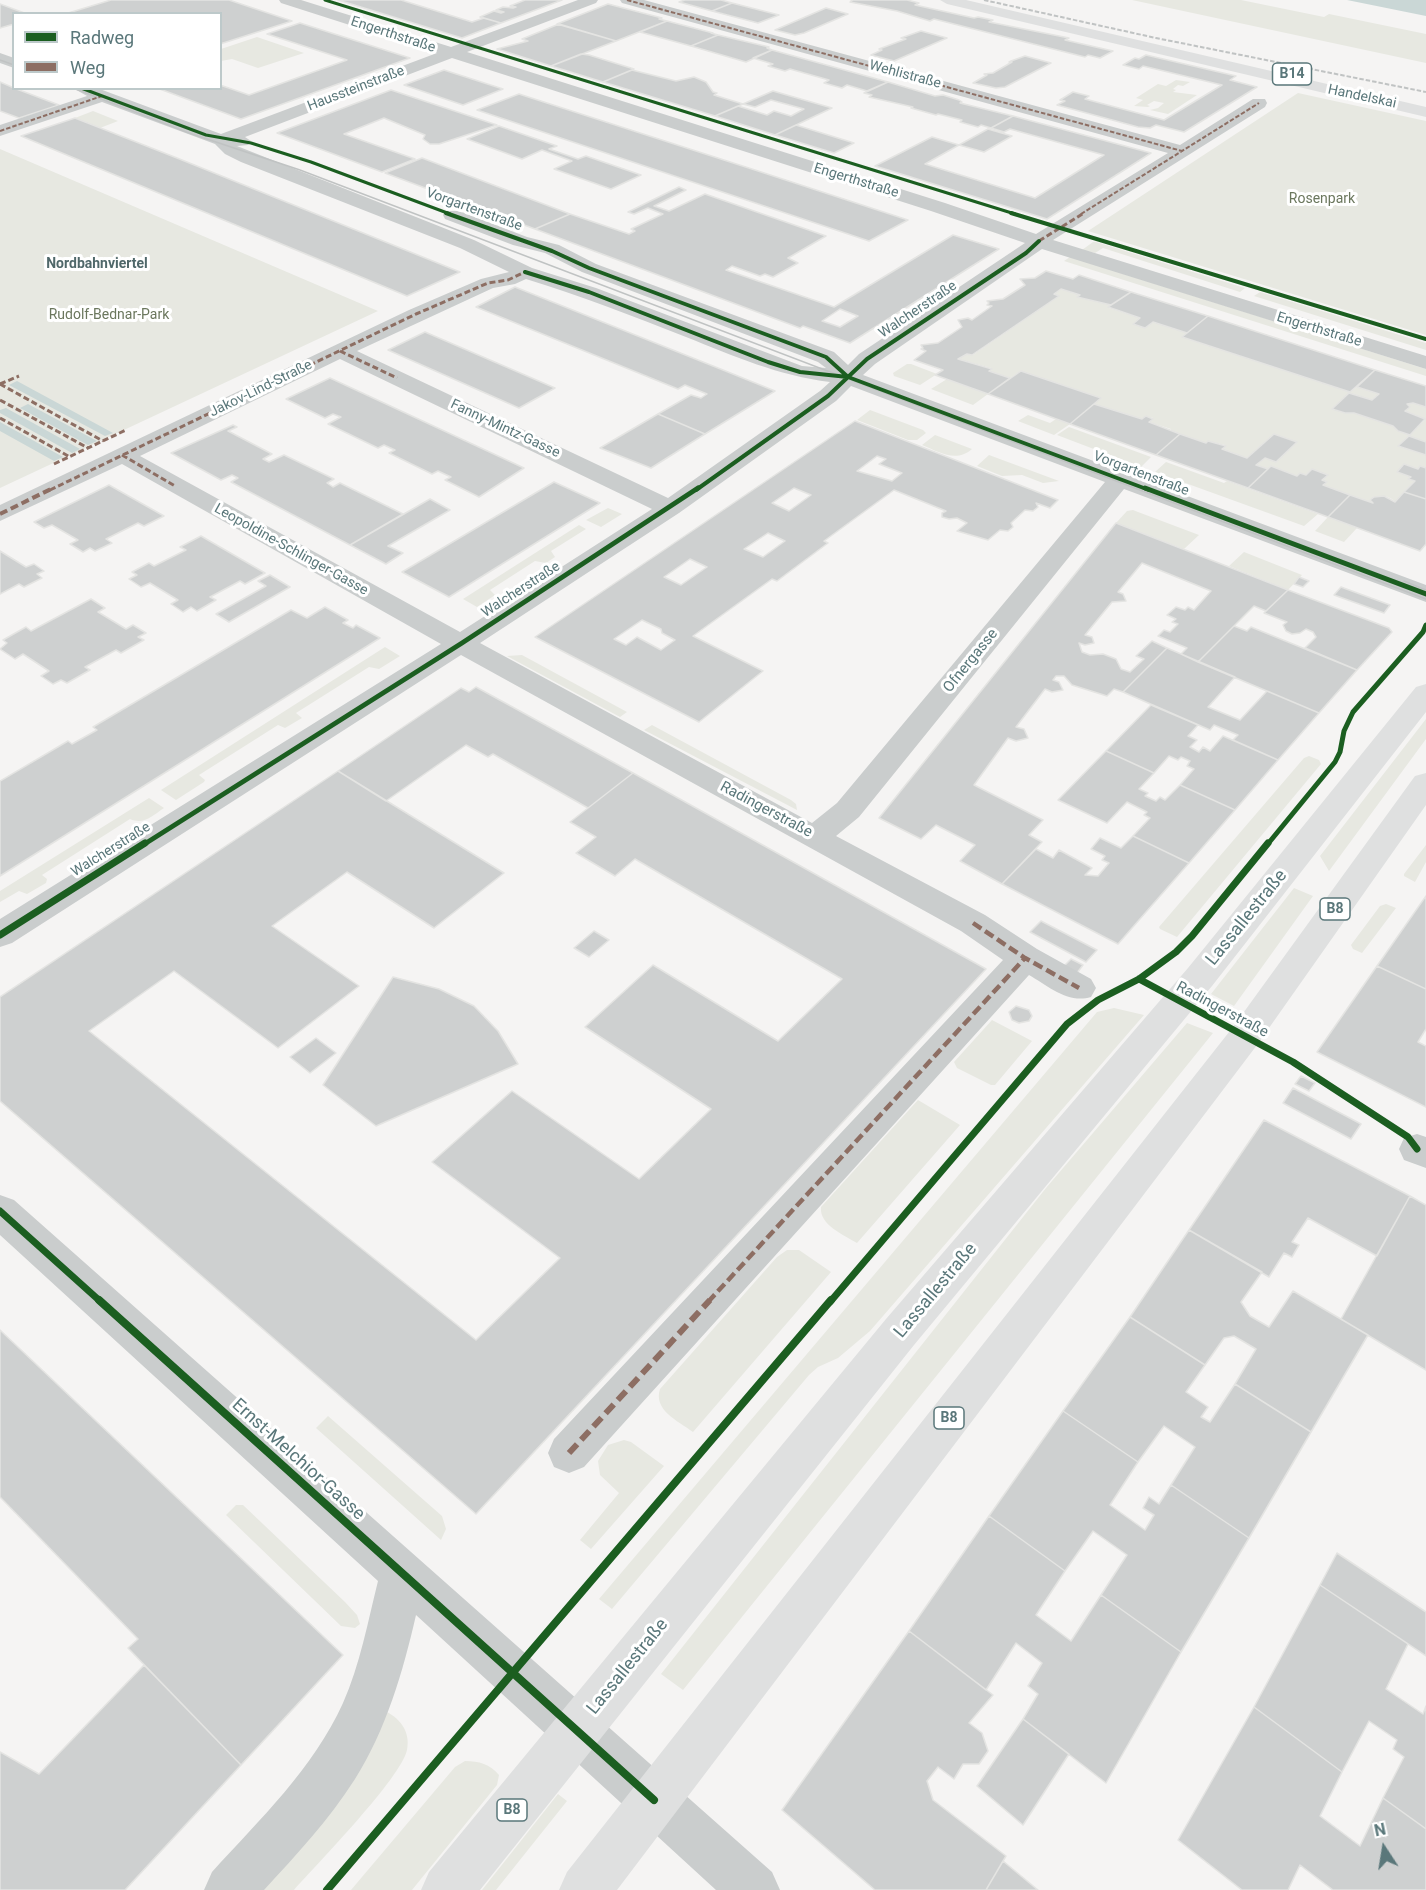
<!DOCTYPE html>
<html>
<head>
<meta charset="utf-8">
<style>
  body { margin:0 }
  #map { position:relative; width:1426px; height:1890px; overflow:hidden; background:#f5f4f3; font-family:Roboto,sans-serif }
  canvas { display:block }
  .legend { position:absolute; left:12px; top:12px; width:210px; height:78px; box-sizing:border-box; background:#fff; border:2px solid #bdc9ca; margin:0; padding:8px 10px; list-style:none; font-size:18px; color:#5a777a }
  .legend li { display:flex; align-items:center; gap:12px; height:30px }
  .legend b { width:30px; border:2px solid #bdc9ca }
  .north { position:absolute; left:1354px; top:1818px; width:60px; height:60px; -webkit-text-stroke:4px #fff; paint-order:stroke; rotate:348deg; font-size:16px; font-weight:700; line-height:24px; text-align:center; color:#5a777a }
  .north::after { content:''; display:block; margin:auto; width:21px; height:27px; background:#5a777a; clip-path:polygon(50% 0,100% 100%,50% 72%,0 100%) }
</style>
</head>
<body>
<div id="map">
<canvas width="1426" height="1890"></canvas>
<ul class="legend">
<li><b style="height:8px;background:#1b5e20"></b>Radweg</li>
<li><b style="height:8px;background:#8d6e63"></b>Weg</li>
</ul>
<div class="north">N</div>
</div>
<script>
const g = document.querySelector('canvas').getContext('2d');
g.lineJoin = 'round';
function paint(path, color) {
  g.fillStyle = color;
  g.fill(path, 'evenodd');
}
function stroke(path, color, width, dash) {
  g.strokeStyle = color;
  g.lineWidth = width;
  g.lineCap = dash ? 'butt' : 'round';
  g.setLineDash(dash || []);
  g.stroke(path);
}
function drawText(font, color, halo, rows, align = 'center') {
  g.font = font + ' Roboto,sans-serif';
  g.lineWidth = 6;
  g.setLineDash([]);
  g.textBaseline = 'middle';
  g.strokeStyle = halo;
  g.fillStyle = color;
  for (const [text, x, y, turn = 0] of rows) {
    g.save();
    g.translate(x, y);
    g.rotate((+turn || 0) * Math.PI / 180);
    g.textAlign = isNaN(turn) ? turn : align;
    if (halo) g.strokeText(text, 0, 0);
    g.fillText(text, 0, 0);
    g.restore();
  }
}
paint(new Path2D(`
  M1132,0H1241L1324,17L1329,14L1426,34V63Z
  M257,37L304,53L258,68L232,59L221,61V49Z
  M1176,80L1190,82L1183,86L1178,85L1173,89L1176,90L1173,92L1197,95L1168,114L1150,110L1158,108L1164,103L1154,101L1147,105L1150,106L1148,107L1134,106L1143,100L1136,98L1158,84L1166,86Z
  M1298,93L1426,121V335L1088,231Z
  M93,111L118,121L100,128L75,118Z
  M0,149L378,311L0,488Z
  M1093,242H1096L1245,288L1240,292L1103,248L1095,253L1082,250Z
  M1070,257L1426,369V376L1064,261Z
  M1061,289L1080,295L1078,297L1111,305L1109,308L1140,318L1133,324L1153,322L1187,333L1182,337L1350,392L1357,387L1379,394L1372,400L1349,393L1332,409L1345,413H1354L1393,426L1398,431L1410,435L1425,420L1405,411L1410,407L1407,404L1413,403L1426,407V442L1409,436L1399,446L1426,455V468L1420,467L1418,469L1404,464L1397,472L1411,477L1409,479L1415,481L1395,502C1389,495 1377,494 1370,500L1373,503L1323,485L1327,482L1322,480L1328,475L1312,469L1306,475L1300,473L1297,476L1271,467L1268,469L1256,465L1265,458L1276,462L1296,442L1274,434L1247,458L1222,449L1225,445L1208,441L1206,443L1170,431L1171,429L1149,422L1153,418L1146,416L1142,419L1094,404L1100,398L1021,371L1010,378L989,371L991,368L958,359L967,354L973,355L1058,296L1054,294Z
  M1260,292L1426,343V350L1254,296Z
  M907,364H911L937,374L920,385L894,376L893,373Z
  M947,379L988,394L973,405L931,389Z
  M870,410L923,430L926,433L917,440H908L857,420Z
  M1028,415L1050,423L1056,419L1070,424L1054,435L1018,421Z
  M1069,427L1151,457L1141,467L1057,435Z
  M935,435L972,449C956,463 939,452 922,445Z
  M989,455L1059,481L1043,483L1022,475L1002,476L977,466Z
  M1166,462L1224,483L1227,481L1318,514L1304,526L1155,472Z
  M608,508L622,514L601,527L586,520Z
  M1133,510L1138,512L1199,535L1184,549L1116,523L1127,511Z
  M1328,517L1357,528L1344,542L1315,531Z
  M579,525L586,529L551,551L555,557L546,563L535,561L490,590L495,595L477,607L463,599Z
  M1244,552L1302,575L1288,590L1229,566Z
  M385,647L400,656L379,669L369,667L296,713L302,718L285,728L278,725L199,775L205,780L204,782L176,800L161,790Z
  M522,655L627,712L620,717L507,656Z
  M1426,719V739L1329,871L1320,856Z
  M652,725L791,800L796,804L797,810L644,730Z
  M1309,756L1319,760L1321,764L1177,937L1160,929L1159,927L1304,758Z
  M149,798L164,808C152,816 144,825 130,819L42,875L47,879L46,883L27,894L19,891L0,902V891Z
  M1426,845V862L1415,882L1404,876V874Z
  M1294,888L1313,896L1234,1006L1211,994Z
  M1386,904L1396,908L1362,953L1353,949L1351,945L1380,906Z
  M1114,1008L1144,1015L870,1331L838,1358L818,1367L809,1375L612,1609L599,1599L1097,1012Z
  M992,1020L1032,1041L995,1085H991L957,1068L954,1062Z
  M1187,1023L1213,1033L683,1690L661,1674L1046,1188Z
  M918,1100L960,1125L857,1243C844,1235 819,1225 821,1207Z
  M787,1250H799L831,1272L693,1432C678,1421 653,1410 660,1389L777,1257Z
  M328,1416L442,1516L446,1529L441,1540L316,1428Z
  M624,1440L631,1442L664,1466L591,1549L580,1540L619,1493L600,1475L598,1461L608,1445Z
  M236,1505H243L345,1602L357,1615L360,1624L355,1628L341,1626L226,1515Z
  M383,1710C399,1717 411,1731 407,1750C401,1778 318,1863 294,1890H251Z
  M465,1761C479,1761 490,1764 499,1775L497,1785L412,1890H351L455,1767Z
  M558,1794L567,1801L496,1890H482Z`), '#e7e8e1');
paint(new Path2D(`
  M1347,0H1426V16Z
  M17,381L113,433L105,436L9,385Z
  M28,404L97,441L88,445L20,408Z
  M6,408L80,449L72,453L0,413V410Z
  M0,422L63,457L54,461L0,431Z`), '#cad7d6');
const building = new Path2D(`
  M111,0H229L292,21L220,44V14H65Z
  M338,0H401L472,22L484,18L501,23L462,38Z
  M525,0H562L501,23L480,17L494,11L501,13L504,12L496,10L503,7L513,8L516,7L510,6Z
  M685,0H721L732,3L712,11L679,2Z
  M851,0H907L919,3L915,5L974,18L978,17L993,20L989,22L1069,38L1065,40L1113,51L1100,58L1088,55L1085,57L934,19L930,21L897,11L850,2L853,0Z
  M732,3L779,15L758,23L712,11Z
  M0,4L27,14H14V24L0,28Z
  M608,4L662,18L659,19L667,21L616,41L557,24Z
  M826,8L848,14L804,33L795,35L775,30Z
  M667,21L713,33H711L718,35L691,46L640,32Z
  M300,23L410,58L241,119L157,88H220V85L249,95L347,60L267,34Z
  M559,24L616,41L551,66L497,49L528,41L522,39Z
  M921,31L947,38L894,61L871,55L882,50L879,49L906,39L901,38Z
  M718,35L769,47L767,48L772,50L746,62L691,46Z
  M772,50L888,82L867,91L847,85L842,88L824,83L829,80L790,69L785,71L768,66L773,64L753,58Z
  M581,54L589,55L634,69L603,82L551,66Z
  M1146,55L1236,76L1230,80L1257,87L1184,132L1156,125L1150,128L1138,127L1057,105L1065,101L1060,100L1073,92L1089,96L1085,99L1164,120L1222,85L1143,66L1139,69L1123,65L1135,58L1139,59Z
  M1025,56L1051,63L1005,87L996,88L973,83L987,75L984,74L993,73L1012,62H1009L1011,61Z
  M444,70L503,89L463,105L404,85Z
  M632,70L676,81L694,77L706,82L713,92L717,93L714,95L743,104L715,116L603,82Z
  M0,82L14,88L59,105L19,118L0,111Z
  M888,82L935,96L943,95L959,100L962,102L960,103L1013,116L991,128L981,125L978,127L960,122L962,120L938,114L936,115L911,108L913,107L869,97L872,95L864,93Z
  M391,90L497,125L439,144H430L423,139L425,135L384,118L344,134L415,159L382,172L277,133Z
  M773,91L832,108L775,135L715,116L738,106L767,115L774,111L791,116L804,109L771,100L755,107L743,104Z
  M519,94L755,170L908,220L869,241L477,110Z
  M1013,116L1151,153L1047,219L875,166L932,137L959,145L925,164L1035,198L1104,155L1010,129L1004,132L991,128Z
  M75,118L177,158L460,272L407,296L21,136Z
  M796,125L854,143L834,153L775,135Z
  M499,126L557,146L549,149L578,159L586,156L641,175L611,189L554,169L572,161L542,150L522,159L467,139Z
  M988,129L1012,136L984,152L959,145Z
  M422,158L570,214L535,229L385,173Z
  M679,187L686,190L654,206L669,211L705,194L826,236L788,258L798,263L773,277L765,274L760,276L732,266L726,270L834,307L953,235L999,249L850,343L803,326L800,328L535,229L570,214L629,234L635,231L631,229L663,214L648,208L634,214L628,212Z
  M1046,271L1073,279L1079,275L1131,292L1111,305L1077,297L1080,295L1061,289L1054,294L1059,296L972,355L967,354L958,359L992,369L989,371L1010,378L988,394L935,375L943,370L914,360L926,351L921,349L923,348L921,345L938,343L962,327L958,320L968,318L972,320L992,306L987,305L989,303L987,301L1003,299L1025,285L1020,279L1035,278Z
  M515,287L723,370L775,391L705,434L658,414L691,395L701,398L707,394L685,385L678,389L476,307Z
  M1131,292L1208,316L1187,333L1153,322L1145,328L1133,324L1140,318L1108,307Z
  M840,309L858,316L840,327L822,321Z
  M1208,316L1375,370L1350,392L1182,337Z
  M425,332L555,388L519,408L388,350Z
  M1375,370L1426,386V407L1413,403L1407,404L1410,407L1405,411L1425,419L1410,435L1398,431L1393,426L1354,413H1345L1332,409L1349,393L1372,400L1379,394L1357,387Z
  M1021,371L1101,398L1070,424L988,394Z
  M330,378L524,468L479,497L445,480L451,477L438,471L432,474L389,453L395,450L384,445L378,448L328,424L341,417L333,414L325,418L286,399Z
  M1094,404L1142,419L1146,416L1153,419L1149,422L1180,434L1156,455L1070,424Z
  M658,414L705,434L651,468L600,448Z
  M855,421L1058,500L1050,508L1036,503L1038,507L1033,511L1025,510L1011,523L1013,527L1008,531L1000,530L988,540L957,531L967,523L957,518L949,519L942,517V513L946,511L894,490L824,541L828,543L777,581L772,579L693,636L763,671L699,722L535,637ZM877,456L886,459L879,464L902,473L892,481L857,471ZM794,488L811,495L789,511L772,503ZM768,533L785,541L763,557L744,549ZM690,559L707,567L681,585L664,577ZM642,620L661,629L662,633L675,640L661,650L637,637L626,645L614,639Z
  M233,425L237,427L228,431L272,454L263,459L269,462L284,455L334,479L327,483L333,487L340,483L403,514L350,545L231,482L238,478L232,475L221,480L171,453Z
  M1180,434L1206,443L1208,441L1226,446L1222,449L1247,458L1274,434L1297,442L1276,462L1265,458L1256,465L1268,469L1248,488L1156,455Z
  M1409,436L1426,442V455L1398,446Z
  M1404,464L1418,469L1420,466L1426,468V499L1404,492L1415,481L1408,479L1411,477L1397,472Z
  M1271,466L1297,476L1300,473L1306,475L1312,469L1328,475L1322,480L1327,482L1323,485L1350,495L1328,517L1248,488Z
  M554,482L600,503L449,597L402,572Z
  M109,485L164,516L144,526L138,523L106,539L112,543L95,551L90,548L83,552L70,544L78,540L52,525L44,528L34,522Z
  M1404,492L1426,499V544L1420,551L1328,517L1350,495L1373,503L1370,500L1374,497L1384,496L1395,502Z
  M430,499L450,510L388,546L403,553L386,564L350,545Z
  M1116,523L1288,590L1266,611L1254,606L1198,662L1181,654L1187,648L1158,636L1164,630L1170,632L1178,624L1172,622L1176,619L1167,615L1176,607L1185,610L1188,607L1194,610L1211,591L1142,563L1118,592L1123,594L1126,601L1112,602L1085,635L1092,637L1094,643L1085,645L1079,643L1082,652L1090,655L1103,654L1116,659L1121,669L1130,672L1144,659L1136,656L1152,641L1167,648L1123,692L1114,689L1107,696L1072,685L1064,676H1056L1053,680L1059,682L1063,690L1052,692L1045,689L1016,727L1024,729L1028,738L1016,741L1008,738L974,785L1043,820L1029,835L1042,842L1002,884L960,861L975,845L936,825L921,839L879,818Z
  M201,536L265,573L245,584L240,581L210,597L216,600L197,611L191,607L183,612L171,604L178,600L150,583L141,587L129,579L137,575L132,572L149,563L154,566L186,550L180,547Z
  M0,551L26,567L34,564L44,571L37,574L42,578L24,587L19,584L0,594Z
  M270,575L290,587L229,622L216,614L266,586L258,581Z
  M1299,577L1309,581L1303,587L1294,584Z
  M1341,587L1390,605L1384,613L1334,595Z
  M1288,590L1389,628L1392,632L1357,670L1305,648L1316,637L1313,632L1306,629L1300,633L1292,634L1286,631L1283,625L1287,622L1264,613Z
  M91,599L105,608L98,612L126,629L133,625L146,633L138,637L144,640L121,653L116,650L85,667L90,670L67,683L61,680L53,684L41,676L49,671L23,654L15,659L0,649L7,643L3,640L26,627L31,631Z
  M325,607L348,620L343,623L353,628L356,625L380,638L0,876V781L68,741L72,744L97,730L93,727L291,610L307,618Z
  M1234,626L1247,631L1251,627L1357,670L1319,713L1198,662Z
  M1167,648L1235,677L1208,707L1240,720L1267,691L1319,713L1278,760L1233,740L1238,735L1214,725L1210,730L1123,692Z
  M476,687L633,773L588,808L493,754L488,757L466,745L386,801L338,771L461,688L469,692Z
  M1151,705L1198,725L1188,736L1197,740L1190,747L1199,752L1203,747L1210,751L1223,736L1278,760L1235,810L1180,785L1194,769L1187,766L1190,761L1181,757L1178,760L1169,756L1154,773L1106,751Z
  M1106,751L1154,773L1139,789L1148,793L1145,796L1156,801L1160,797L1165,800L1180,785L1235,810L1189,863L1133,836L1150,818L1144,815L1147,812L1127,802L1107,823L1058,800Z
  M338,771L504,873L434,928L347,872L272,926L359,986L278,1048L174,971L89,1031L476,1340L560,1258L432,1162L512,1091L639,1179L711,1109L585,1027L653,965L778,1041L842,979L635,859L615,876L576,853L596,837L570,822L633,773L986,969L476,1514L0,1101V997Z
  M1133,836L1189,863L1118,944L1002,884L1036,849L1053,858L1059,850L1092,868L1085,875L1098,876L1109,863L1102,860L1105,856L1091,849L1100,838L1121,848Z
  M1426,896V989L1377,966Z
  M1041,921L1097,950L1086,962L1030,932Z
  M594,931L609,940L589,957L574,948Z
  M1071,959L1083,965L1077,973L1064,966Z
  M1377,966L1426,989V1029L1418,1042L1426,1046V1107L1317,1052Z
  M393,977L439,989L474,1006L498,1031L518,1064L376,1126L323,1085Z
  M1016,1006L1029,1010L1032,1016L1029,1021L1019,1023L1012,1020L1009,1012Z
  M316,1038L336,1053L310,1073L290,1057Z
  M1301,1076L1315,1083L1309,1091L1295,1084Z
  M1293,1088L1361,1124L1351,1139L1283,1103Z
  M1264,1120L1410,1196L1377,1256L1308,1218L1292,1242L1299,1245L1292,1257L1284,1253L1269,1277L1189,1230Z
  M1410,1196L1426,1205V1370L1341,1319Z
  M1189,1230L1262,1272L1241,1302L1250,1316L1269,1327L1293,1291L1368,1335L1311,1432L1235,1384L1256,1349L1234,1336L1224,1338L1205,1365L1130,1317Z
  M1130,1317L1205,1365L1186,1392L1208,1407L1201,1417L1210,1422L1235,1384L1311,1432L1249,1538L1171,1485L1195,1447L1164,1426L1138,1462L1063,1411Z
  M0,1330L343,1655L241,1765L128,1648L138,1639L0,1497Z
  M1063,1411L1138,1462L1110,1505L1145,1530L1154,1515L1143,1508L1149,1497L1159,1504L1171,1485L1249,1538L1181,1652L1101,1595L1127,1555L1093,1531L1065,1571L989,1516Z
  M989,1516L1065,1571L1036,1615L1071,1641L1101,1595L1181,1652L1106,1783L1023,1719L1038,1694L1028,1686L1042,1663L1016,1643L986,1690L909,1631Z
  M1337,1553L1426,1612V1656L1320,1585Z
  M1320,1585L1408,1644L1386,1689L1423,1714L1426,1706V1829L1383,1798L1404,1757L1393,1749L1397,1740L1369,1721L1342,1772L1254,1707Z
  M909,1631L993,1695L969,1723L982,1733L988,1751L979,1764H963L954,1779L938,1767L927,1781L933,1800L1006,1856L986,1890H875L782,1810Z
  M144,1665L241,1765L125,1890H0V1752L39,1774Z
  M1254,1707L1342,1772L1320,1816L1360,1846L1383,1798L1426,1829V1890H1333L1300,1865L1288,1890H1242L1178,1840Z
  M1023,1719L1069,1754L1023,1825L977,1786Z
  M1003,1861L1038,1890H986Z`);
paint(building, '#ced0d0');
stroke(building, '#e4e4e2', 1.5);
paint(new Path2D(`
  M279,0H301L451,47L578,0H598L596,3L467,52L945,203L1036,234L1168,153L622,3L620,0H644L1180,145L1253,99H1265L1267,103L1265,107L1053,240L1426,356V369L1042,249L875,364L863,375L1426,585V602L1124,489L859,817L836,836L985,915L1037,949L1091,979L1096,988L1091,997C1068,1004 1048,986 1029,975L584,1467L569,1473L554,1467L548,1453L554,1439L1003,960L961,931L461,655L12,943L0,947V919L441,644L122,464L0,521V505L409,310L481,279L509,272L460,248L241,162L225,154L215,144L102,102L0,136V125L87,96L73,88H97L221,134L437,53L281,3ZM452,58L931,211L1025,243L859,354L848,365L834,352L596,264L559,245L527,237L459,211H445L443,215L445,219L513,245L545,253L582,272L818,362L826,368L802,366L596,288L532,268L474,240L237,146L248,145L251,141L245,137ZM526,279C581,296 633,316 686,337C734,356 779,376 830,382L820,391L668,498L357,351L493,288L515,284ZM340,359L652,509L460,632L140,456ZM851,386L1105,482L837,803L812,823L480,643L679,513L836,401Z
  M0,53L14,58V68L0,63Z
  M1417,1134L1426,1137V1168L1404,1160L1399,1149L1404,1138Z
  M0,1195L14,1200L772,1872L780,1890H716L416,1615C403,1672 386,1730 355,1779C329,1820 296,1855 264,1890H204L212,1872C260,1819 313,1769 343,1703C360,1665 368,1621 378,1581L0,1235Z`), '#cacdcd');
paint(new Path2D(`
  M940,0H966L1426,107V117L947,4Z
  M1426,684V712L1212,986L914,1345L480,1890H421L429,1872L886,1319L1188,968L1416,687Z
  M1426,773V805L1257,1045L617,1890H559L567,1872L1233,1027L1415,776Z`), '#dfe0e0');
stroke(new Path2D(`
  M0,60L14,65
  M73,88L189,133L300,170L1426,599
  M1404,581L1426,590`), '#c0c3c3', 1.5);
stroke(new Path2D(`
  M984,0L1156,38L1426,92`), '#c0c3c3', 2, [4.5, 2]);
stroke(new Path2D(`
  M627,0L1182,151
  M0,131L102,96
  M1081,214L1259,103`), '#8d6e63', 2, [4.5, 2]);
stroke(new Path2D(`
  M1039,241L1084,213
  M340,351L397,378
  M0,384L103,441
  M0,384L19,376
  M0,400L88,448
  M0,418L70,457
  M122,455L175,486
  M54,464L126,430
  M50,490L416,314L488,283L508,280L525,272`), '#8d6e63', 3, [6, 3]);
stroke(new Path2D(`
  M0,514L53,488`), '#8d6e63', 4, [8, 4]);
stroke(new Path2D(`
  M973,923L1025,958L1079,988
  M708,1302L1025,958`), '#8d6e63', 4.5, [10, 4.5]);
stroke(new Path2D(`
  M569,1453L710,1300`), '#8d6e63', 6, [12, 6]);
stroke(new Path2D(`
  M325,0L1015,214
  M81,88L206,135L251,143L311,162L450,214`), '#1b5e20', 3);
stroke(new Path2D(`
  M446,213L552,251L589,268L826,357L848,377
  M1011,213L1426,339
  M525,272L589,292L768,362L800,372L848,377L1149,490
  M696,490L828,396L867,359L1026,253L1039,241`), '#1b5e20', 4);
stroke(new Path2D(`
  M1145,488L1426,594
  M143,845L462,643L698,488
  M1267,845L1335,762L1340,752L1344,731L1353,712L1423,632L1426,625`), '#1b5e20', 5);
stroke(new Path2D(`
  M0,935L145,843
  M1139,979L1293,1062L1408,1137L1417,1149
  M0,1211L101,1302
  M830,1302L1067,1024L1098,1000L1139,979L1176,952L1192,936L1268,843`), '#1b5e20', 7);
stroke(new Path2D(`
  M99,1300L654,1800
  M327,1890L831,1300`), '#1b5e20', 8);
drawText('14px', '#5a777a', '#fff', [
  ["Engerthstraße",393,35,18],
  ["Wehlistraße",905,75,15],
  ["Haussteinstraße",356,89,-21],
  ["Handelskai",1362,97,12],
  ["Engerthstraße",856,181,17],
  ["Vorgartenstraße",474,210,20],
  ["Walcherstraße",918,310,-34],
  ["Engerthstraße",1319,330,17],
  ["Jakov-Lind-Straße",261,389,-26],
  ["Fanny-Mintz-Gasse",505,429,25],
  ["Vorgartenstraße",1141,474,21],
  ["Leopoldine-Schlinger-Gasse",291,550,29],
  ["Walcherstraße",521,590,-33],
  ["Walcherstraße",111,850,-32]
]);
for (const [x, y, w] of [
  [1292,74,39],
  [1335,909,30],
  [949,1418,30],
  [512,1810,30]
]) {
  const box = new Path2D();
  box.roundRect(x - w / 2, y - 11, w, 22, 4.5);
  g.fillStyle = '#fff';
  g.fill(box);
  stroke(box, '#5a777a', 1.5);
}
drawText('bold 14px', '#5a777a', null, [
  ["B14",1292,74],
  ["B8",1335,909],
  ["B8",949,1418],
  ["B8",512,1810]
]);
drawText('14px', '#6b775d', '#fff', [
  ["Rosenpark",1322,199],
  ["Rudolf-Bednar-Park",109,315]
]);
drawText('bold 14px', '#50686a', '#fff', [
  ["Nordbahnviertel",97,264]
]);
drawText('15px', '#5a777a', '#fff', [
  ["Ofnergasse",971,661,-51],
  ["Radingerstraße",766,810,28],
  ["Radingerstraße",1222,1010,28]
]);
drawText('18px', '#5a777a', '#fff', [
  ["Lassallestraße",1247,918,-51],
  ["Lassallestraße",936,1291,-50],
  ["Ernst-Melchior-Gasse",298,1460,42],
  ["Lassallestraße",628,1667,-51]
]);
</script>
</body>
</html>
